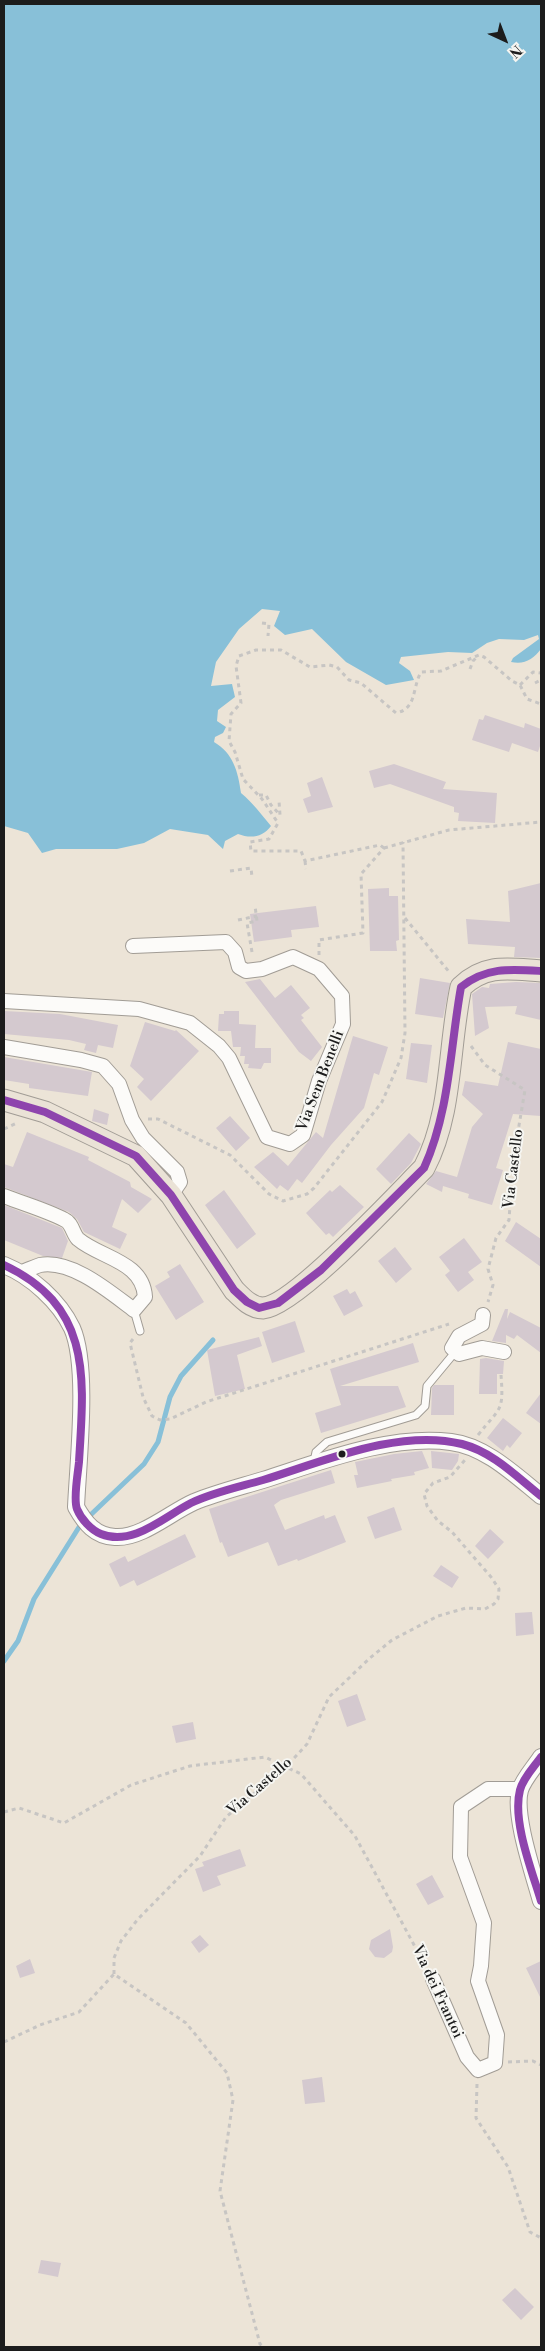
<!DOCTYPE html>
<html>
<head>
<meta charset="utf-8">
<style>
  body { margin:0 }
  #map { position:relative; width:545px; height:2351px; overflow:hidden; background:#ece4d7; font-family:"Libre Bodoni",serif }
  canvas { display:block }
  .frame { position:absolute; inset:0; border:5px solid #1c1c1c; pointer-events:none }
  .north { position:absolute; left:480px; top:15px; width:50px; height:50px; -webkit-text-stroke:4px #f6f6f2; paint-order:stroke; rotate:137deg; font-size:14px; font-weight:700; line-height:20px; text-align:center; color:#1c1c1c }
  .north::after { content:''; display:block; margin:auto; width:18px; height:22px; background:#1c1c1c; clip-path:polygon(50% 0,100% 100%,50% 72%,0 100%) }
</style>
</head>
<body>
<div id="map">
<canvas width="545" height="2351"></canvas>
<div class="frame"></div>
<div class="north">N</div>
</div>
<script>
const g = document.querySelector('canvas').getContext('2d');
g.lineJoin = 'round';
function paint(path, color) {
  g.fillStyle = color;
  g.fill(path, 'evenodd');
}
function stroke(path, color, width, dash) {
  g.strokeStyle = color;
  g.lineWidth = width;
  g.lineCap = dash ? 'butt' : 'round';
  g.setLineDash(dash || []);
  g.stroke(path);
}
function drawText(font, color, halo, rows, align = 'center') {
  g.font = font + ' "Libre Bodoni",serif';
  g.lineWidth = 4;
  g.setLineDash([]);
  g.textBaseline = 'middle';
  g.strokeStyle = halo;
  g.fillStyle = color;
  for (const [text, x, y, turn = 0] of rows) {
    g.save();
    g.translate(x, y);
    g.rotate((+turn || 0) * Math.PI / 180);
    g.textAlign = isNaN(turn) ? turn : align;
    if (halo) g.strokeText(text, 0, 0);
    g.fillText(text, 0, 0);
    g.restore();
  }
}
paint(new Path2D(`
  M4,4H541V649C533,659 525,665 511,662L513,658L539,639L538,635L524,640L499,639L487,643L472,653L448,652L401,657L399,663L410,671L414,680L386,685L346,662L312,629L285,635L274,626L280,611L262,609L239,629L216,662L211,686L232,684L235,697L218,710L217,721L226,727L223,733L215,737L214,742C233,753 238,771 241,793C253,803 261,814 271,826C263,837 251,839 238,834L225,841L223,849L208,835L170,829L144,843L117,849H56L42,853L28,833L4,826Z`), '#88c0d8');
stroke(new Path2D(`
  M4,1661L18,1641L34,1599L81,1524L144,1464L158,1442L170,1397L181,1376L213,1340`), '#88c0d8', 5);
paint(new Path2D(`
  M485,715L524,728L525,723L541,729V743L538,752L512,743L509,752L472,740L479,719L483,720Z
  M394,764L446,782L443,789L497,793L495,823L458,821L459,813L454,812V807L390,784L374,788L369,771Z
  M322,777L333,807L308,813L303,799L311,796L307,783Z
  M541,883V958L514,957L515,947L468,944L466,919L510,922L508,891Z
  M389,888V896H398L399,940L396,941L397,951H370L368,889Z
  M316,906L319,927L291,930L292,937L254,942L250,914Z
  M420,978L450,983L443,1018L415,1014Z
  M260,979L275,998L291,985L310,1008L301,1015L304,1018L301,1020L322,1047L311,1061L299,1052L245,982Z
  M516,982L541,983V1020L515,1014L517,1006L485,1007L489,1028L475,1036L472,994L482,987L489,988L490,984Z
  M4,1011L60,1014L118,1025L113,1048L98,1045L96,1053L84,1050L86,1044L69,1040L4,1034Z
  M224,1011H239V1024L256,1025L255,1048H271V1063H264L261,1069L248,1068L249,1064H244L245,1056H240L241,1047H233L231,1031H218L219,1014H224Z
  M145,1022L175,1031L176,1030L199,1051L151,1101L137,1087L144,1079L130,1066Z
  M353,1036L388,1047L379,1075L374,1073L364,1108L331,1145L302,1183L297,1179L288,1191L280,1185L277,1189L254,1167L273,1152L288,1166L316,1132L323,1138Z
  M508,1042L541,1049V1116L513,1114L496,1168L503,1170L492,1205L468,1198L469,1194L443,1186L442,1192L426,1184L436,1171L457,1177L472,1127L483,1114L462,1095L465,1081L498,1086Z
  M411,1043L432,1045L427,1083L406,1079Z
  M4,1057L92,1072L88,1096L29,1088V1084L4,1080Z
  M94,1109L109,1114L107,1125L92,1121Z
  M230,1116L250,1138L236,1151L216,1128Z
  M27,1132L89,1157L88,1160L130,1182L131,1187L152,1199L138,1213L122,1199L112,1227L127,1234L120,1249L84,1232L77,1219L69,1212L4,1187V1164L13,1167Z
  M409,1133L421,1144L411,1163L391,1184L376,1169Z
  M340,1185L364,1207L333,1237L329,1233L326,1235L306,1213L330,1190L332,1192Z
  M224,1190L256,1234L237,1249L205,1205Z
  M4,1205L62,1228L68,1241L62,1258L43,1256L4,1240Z
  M516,1222L541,1239V1267L505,1241Z
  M464,1238L482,1262L468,1272L474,1280L458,1292L445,1275L450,1271L439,1257Z
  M395,1247L412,1269L396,1283L378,1261Z
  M180,1264L204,1302L176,1320L155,1286L170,1277L167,1272Z
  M347,1289L350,1294L355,1291L363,1306L344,1316L333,1296Z
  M505,1309H508L507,1319L510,1312L541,1328V1353L517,1335L514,1339L506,1335V1343L492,1341Z
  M295,1321L305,1352L272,1363L262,1332Z
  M259,1337L262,1346L237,1355L245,1389L215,1396L207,1350Z
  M413,1343L419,1362L340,1386H398L406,1407L321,1433L315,1413L341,1405L330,1369Z
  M486,1358L504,1361L503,1374H497V1394H479L480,1359Z
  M434,1385H454V1415H431L432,1388Z
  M541,1393V1424L526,1413Z
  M503,1418L522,1433L510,1448L507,1445L503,1451L487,1438Z
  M422,1451L429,1468L414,1472L415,1475L391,1479L392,1481L357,1488L354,1475H358L355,1462L394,1454Z
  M431,1451L459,1454L458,1461L452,1470L432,1468Z
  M331,1470L335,1483L281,1500L274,1505L285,1530L324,1515L325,1519L335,1515L346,1542L298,1561L297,1559L278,1566L268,1542L228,1557L222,1542L220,1543L209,1509Z
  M394,1507L402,1530L375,1539L367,1517Z
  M490,1529L504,1542L488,1559L475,1546Z
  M185,1534L196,1557L137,1586L134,1580L120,1587L109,1564L125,1556L128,1562Z
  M441,1565L459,1577L452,1588L433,1576Z
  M532,1612L534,1634L516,1636L515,1613Z
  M357,1694L366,1720L347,1727L338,1701Z
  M193,1722L196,1739L176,1743L172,1726Z
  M240,1849L246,1866L217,1876L221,1885L203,1892L195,1869L204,1866L202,1862Z
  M432,1875L444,1897L428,1905L416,1884Z
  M390,1929L393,1947L392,1952L384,1958L375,1957L369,1949L371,1940Z
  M200,1935L209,1945L199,1953L191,1942Z
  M30,1959L35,1973L20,1978L16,1966Z
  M541,1961V1999L526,1968Z
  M322,2077L325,2102L305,2104L302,2080Z
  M41,2260L61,2263L58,2277L38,2273Z
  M515,2288L534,2307L521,2320L502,2300Z`), '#d4c9cf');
const service = new Path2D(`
  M134,1310L140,1331
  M314,1462L316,1452L327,1442L416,1415L425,1406L427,1386L456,1351`);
const minor = new Path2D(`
  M4,1001L139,1009L190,1023L219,1046L229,1058L267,1137L290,1144L303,1135L319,1081L343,1024L342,996L319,969L293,957L262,969L246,971L239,967L235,952L226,942L133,946
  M4,1047L81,1060L103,1066L119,1084L132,1120L143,1138L177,1172L180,1182L171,1195
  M4,1196C24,1204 46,1210 65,1220C72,1223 73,1234 78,1239C100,1258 143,1261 145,1297L134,1310C111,1293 72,1259 40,1265C34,1267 28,1270 22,1272
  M483,1315L482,1324L459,1336L452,1348L459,1354L482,1348L504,1352
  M433,1979L467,2057L478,2070L495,2063L497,2035L478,1981L481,1966L484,1923L460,1857L461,1807L488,1789H521`);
const tertiary = new Path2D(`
  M4,1265C31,1276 59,1301 72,1328C89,1366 78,1462 76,1507C85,1523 95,1536 115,1537C141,1539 171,1512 194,1502C216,1493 240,1487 263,1480C320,1462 390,1434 451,1442C485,1446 515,1475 541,1496
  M541,1757C534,1768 524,1778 520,1790C513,1815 534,1875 541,1901`);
const primary = new Path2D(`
  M4,1100L45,1112L136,1156L171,1195L234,1290C242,1298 251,1308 263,1308C295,1306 397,1195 424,1168C453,1113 448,1047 461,987C486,963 510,969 541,971`);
stroke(service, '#a19c95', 9);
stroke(minor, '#a19c95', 16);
stroke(tertiary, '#a19c95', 18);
stroke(primary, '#a19c95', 23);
stroke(new Path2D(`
  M262,623L269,624L268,636
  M470,669L473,661L478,656
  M535,683L541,680
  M520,685L533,672L541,673
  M259,795H266L271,805L280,815L279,801
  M384,848L380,845L305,861L301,851H251L250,842L269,839L278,823L262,799L243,779L235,752L229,741L231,714L241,703L236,666L239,656L256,650H281L310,667L329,665L337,667L349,680L361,683L396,713C417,709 412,688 421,672L441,671L479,655L484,657L512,681L520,685L527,699L541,704
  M384,848L449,830L541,822
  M305,861L306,869
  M230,871L251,868L252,877
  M405,918L450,973
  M238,920L257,916
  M252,952L247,923L257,921L255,906
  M319,955V940L363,933L361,874L384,848
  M471,1046L485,1065L525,1090L513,1161L509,1220L496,1238L488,1269L493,1285L488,1302
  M148,1119H158L230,1155L269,1194L283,1201L307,1194L314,1188L382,1102L401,1058L405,1033L403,842
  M4,1129L17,1123
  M133,1339L130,1343L143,1397L152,1416L160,1420L170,1419L206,1402L449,1324
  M478,1435C500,1407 504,1413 501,1375
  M4,1812L19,1808L64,1823L131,1785L190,1766L265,1757L301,1774L355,1836L426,1967
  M114,1974V1958L121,1941L138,1919L200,1856L226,1817L264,1785L276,1778L307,1744L329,1697L370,1658L392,1640L438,1616L466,1608L485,1609L494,1604L498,1599L499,1589L491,1577L452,1532L438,1521L427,1506L424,1494L433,1483L450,1477L465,1460
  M4,2042L40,2025L79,2012L114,1974L186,2023L227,2073L233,2100L220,2191L260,2344L264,2347
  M508,2062L533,2061L541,2065
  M477,2084L476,2118L508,2167L530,2232L541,2238`), '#c7c5c3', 3, [4, 4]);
stroke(service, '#fcfbf9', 7);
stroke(minor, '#fcfbf9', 14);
stroke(tertiary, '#fcfbf9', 16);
stroke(primary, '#eae2d6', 21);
stroke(new Path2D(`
  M4,1100L45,1112L136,1156L171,1195L234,1290L247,1302L259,1308L278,1303L321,1270L424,1168C450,1110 450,1048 461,987C486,967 510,969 541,971
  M4,1265C93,1307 84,1378 79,1462C78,1473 73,1499 77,1509C81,1519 91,1530 101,1534C133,1547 165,1516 191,1503C214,1492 239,1487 263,1480C322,1462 399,1428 462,1444C493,1452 517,1477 541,1496
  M541,1757C534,1767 523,1778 520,1790C512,1821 532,1871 541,1901`), '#8e44ad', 8);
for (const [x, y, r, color] of [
  [342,1454,4.5,"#1c1c1c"]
]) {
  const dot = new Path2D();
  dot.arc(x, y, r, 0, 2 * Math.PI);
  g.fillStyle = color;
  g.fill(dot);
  stroke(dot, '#f6f6f2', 2);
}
drawText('15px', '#1c1c1c', '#f6f6f2', [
  ["Via Sem Benelli",321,1081,-69],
  ["Via Castello",514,1169,-83],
  ["Via Castello",260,1787,-41],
  ["Via dei Frantoi",437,1992,65]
]);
</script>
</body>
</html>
